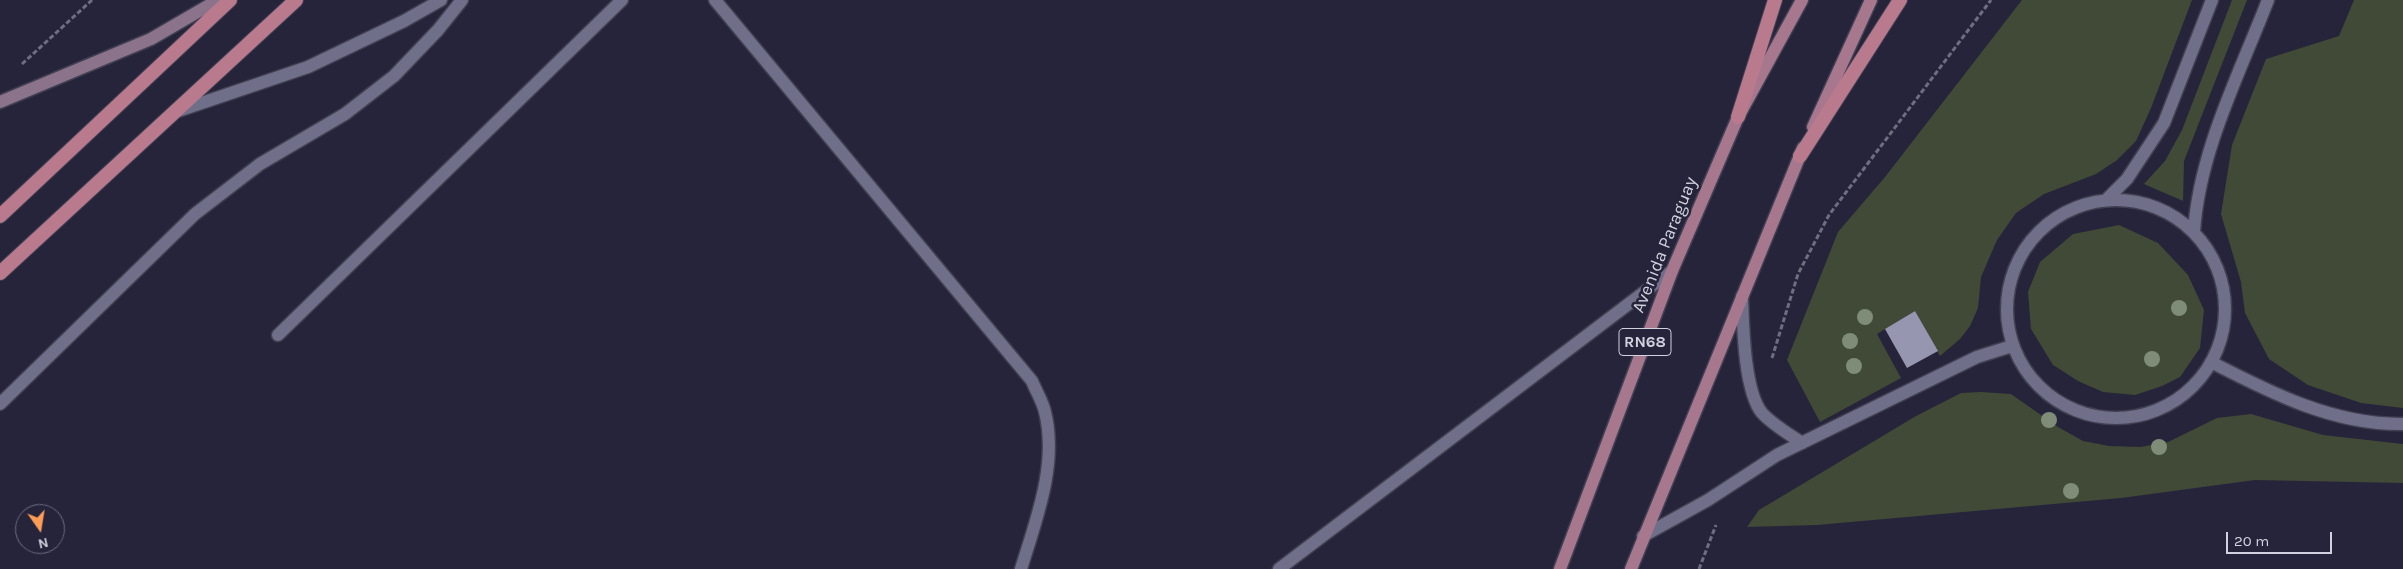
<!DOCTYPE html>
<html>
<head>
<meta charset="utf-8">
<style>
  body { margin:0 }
  #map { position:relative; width:2403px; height:569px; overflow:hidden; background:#26243a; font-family:Karla,sans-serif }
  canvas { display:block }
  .north { position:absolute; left:15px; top:504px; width:50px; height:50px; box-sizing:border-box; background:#26243a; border:1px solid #6a697c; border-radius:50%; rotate:167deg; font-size:14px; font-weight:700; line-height:20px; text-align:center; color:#d1d1df }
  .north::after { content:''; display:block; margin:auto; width:18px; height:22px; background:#fd9c57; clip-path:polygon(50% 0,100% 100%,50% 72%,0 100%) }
  .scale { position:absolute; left:2226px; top:532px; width:106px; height:22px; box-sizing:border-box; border:2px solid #d1d1df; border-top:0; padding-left:6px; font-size:15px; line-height:18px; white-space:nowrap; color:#d1d1df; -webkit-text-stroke:4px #26243a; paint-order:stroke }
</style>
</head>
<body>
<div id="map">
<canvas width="2403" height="569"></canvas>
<div class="north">N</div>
<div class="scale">20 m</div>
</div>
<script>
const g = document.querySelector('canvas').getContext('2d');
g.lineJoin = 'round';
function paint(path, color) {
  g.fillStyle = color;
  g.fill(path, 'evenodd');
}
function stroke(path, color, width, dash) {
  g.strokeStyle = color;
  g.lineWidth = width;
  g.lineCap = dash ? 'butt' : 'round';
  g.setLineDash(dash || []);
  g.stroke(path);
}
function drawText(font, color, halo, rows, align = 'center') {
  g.font = font + ' Karla,sans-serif';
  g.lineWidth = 5;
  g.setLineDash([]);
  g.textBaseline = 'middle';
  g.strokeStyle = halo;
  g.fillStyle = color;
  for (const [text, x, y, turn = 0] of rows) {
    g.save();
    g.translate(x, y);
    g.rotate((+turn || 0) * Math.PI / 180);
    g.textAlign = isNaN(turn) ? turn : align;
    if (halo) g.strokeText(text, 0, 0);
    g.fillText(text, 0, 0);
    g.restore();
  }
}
paint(new Path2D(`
  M2022,0H2192L2151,108L2136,141L2117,160L2096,174L2044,194L2016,213L1997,240L1981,277L1978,308L1970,326L1960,339L1940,356L1915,311L1877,334L1901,378L1820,422L1787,360L1838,232L1885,177Z
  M2232,0H2247L2184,161L2183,201L2144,184L2165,161L2182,130Z
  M2354,0H2403V408L2361,403L2308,385L2269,359L2245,313L2241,282L2221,214L2232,145L2266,59L2339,36Z
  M2119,225L2158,243L2188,275L2204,310L2200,348L2180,377L2162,386L2135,395L2103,392L2078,381L2053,365L2031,329L2028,292L2040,262L2073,234Z
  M1981,392L2011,394L2058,427L2083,441L2109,446L2140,447L2168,442L2217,418L2251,414L2323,435L2403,444V483L2255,480L2121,498L1817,525L1747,527L1759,510L1916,416L1961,393Z`), '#414a36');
paint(new Path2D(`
  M1915,311L1938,351L1907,368L1885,329Z`), '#9796b1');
const service = new Path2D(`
  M715,0L1032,381C1036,391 1043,402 1045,412C1058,464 1036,520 1021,569
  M175,112L308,67L404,21L441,0
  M2106,200L2127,179L2164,123L2212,0
  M2007 309a109 109 0 1 1 218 0a109 109 0 1 1-218 0Z
  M2194,232C2199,152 2239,75 2268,0
  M1742,296C1743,325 1744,391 1762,413C1773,425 1789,434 1802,443
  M278,335L622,0
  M2211,362C2271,393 2334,425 2403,424
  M0,404L195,214L260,164L345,114L394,76L438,30L462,0
  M1643,536L1708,500L1777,455L1977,357L2012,346`);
const minor = new Path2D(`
  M1279,569L1672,271`);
const secondary = new Path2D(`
  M0,102L151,39L218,0`);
const primary = new Path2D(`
  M1813,127L1871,0
  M1560,569L1672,271L1738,117L1802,0
  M1631,569L1803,148`);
const trunk = new Path2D(`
  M1738,117L1775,0
  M1800,156L1900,0
  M0,216L230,0
  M0,273L296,0`);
stroke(service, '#414052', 15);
stroke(minor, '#414052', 15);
stroke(secondary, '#414052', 15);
stroke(primary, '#414052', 15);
stroke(trunk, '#414052', 16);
stroke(new Path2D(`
  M22,64L92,0
  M1772,358L1798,274L1829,215L1991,0
  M1699,569L1716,525`), '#6f6e80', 3, [5, 2.5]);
stroke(service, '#706f89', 12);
stroke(minor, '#706f89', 12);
stroke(secondary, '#8b738b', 12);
stroke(primary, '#a7778d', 12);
stroke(trunk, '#b97a8e', 14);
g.fillStyle = '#7f8c77';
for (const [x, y] of [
  [2179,308],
  [1865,317],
  [1850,341],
  [2152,359],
  [1854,366],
  [2049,420],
  [2159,447],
  [2071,491]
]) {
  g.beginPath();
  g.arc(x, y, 8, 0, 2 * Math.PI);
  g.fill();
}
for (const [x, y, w] of [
  [1645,342,52]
]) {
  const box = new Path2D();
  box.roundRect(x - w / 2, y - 13.5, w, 27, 4);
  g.fillStyle = '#26243a';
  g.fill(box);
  stroke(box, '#d1d1df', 1);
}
drawText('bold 16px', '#d1d1df', null, [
  ["RN68",1645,342]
]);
drawText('18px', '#d1d1df', '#26243a', [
  ["Avenida Paraguay",1665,245,-68]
]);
</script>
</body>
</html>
